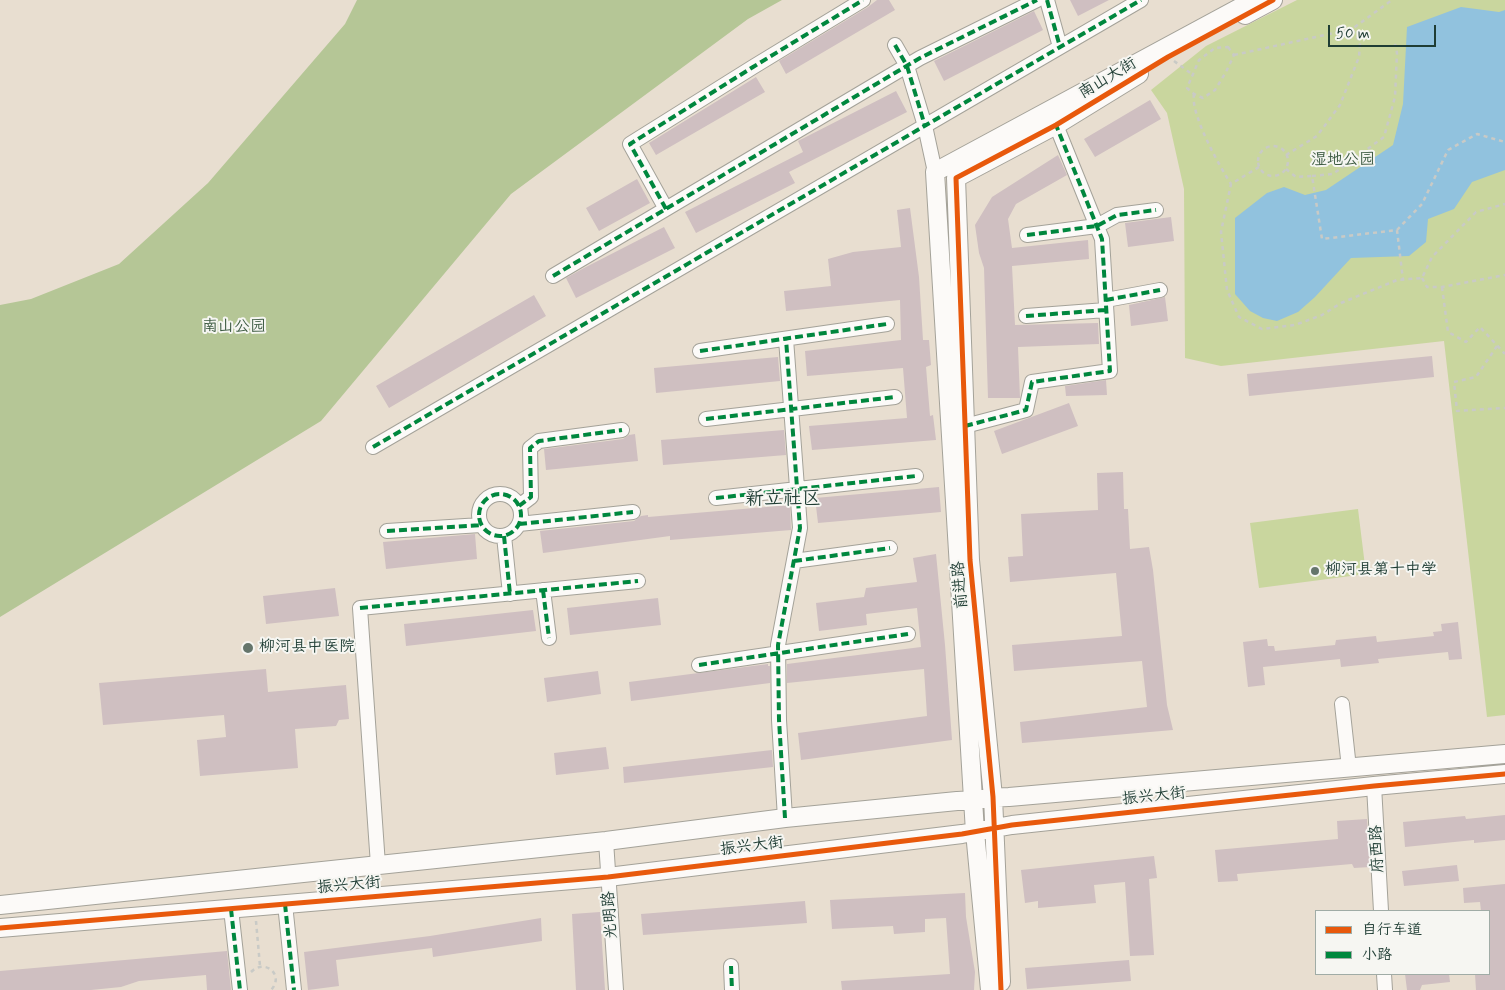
<!DOCTYPE html>
<html>
<head>
<meta charset="utf-8">
<style>
  body { margin:0 }
  #map { position:relative; width:1505px; height:990px; overflow:hidden; background:#e8ded0; font-family:Mynerve,"LXGW WenKai TC",sans-serif }
  canvas { display:block }
  .legend { position:absolute; left:1315px; top:910px; width:175px; height:65px; box-sizing:border-box; background:#f6f6f2; border:1px solid #a0aca6; margin:0; padding:6px 9px; list-style:none; font-size:15px; color:#1f3d34 }
  .legend li { display:flex; align-items:center; gap:10px; height:25px }
  .legend b { width:25px; border:1px solid #a0aca6 }
  .scale { position:absolute; left:1328px; top:25px; width:108px; height:22px; box-sizing:border-box; border:2px solid #1f3d34; border-top:0; padding-left:6px; font-size:15px; line-height:18px; white-space:nowrap; color:#1f3d34; -webkit-text-stroke:4px #f6f6f2; paint-order:stroke }
</style>
</head>
<body>
<div id="map">
<canvas width="1505" height="990"></canvas>
<ul class="legend">
<li><b style="height:6px;background:#e8590c"></b>自行车道</li>
<li><b style="height:6px;background:#00873e"></b>小路</li>
</ul>
<div class="scale">50 m</div>
</div>
<script>
const g = document.querySelector('canvas').getContext('2d');
g.lineJoin = 'round';
function paint(path, color) {
  g.fillStyle = color;
  g.fill(path, 'evenodd');
}
function stroke(path, color, width, dash) {
  g.strokeStyle = color;
  g.lineWidth = width;
  g.lineCap = dash ? 'butt' : 'round';
  g.setLineDash(dash || []);
  g.stroke(path);
}
function drawText(font, color, halo, rows, align = 'center') {
  g.font = font + ' Mynerve,"LXGW WenKai TC",sans-serif';
  g.lineWidth = 4;
  g.setLineDash([]);
  g.textBaseline = 'middle';
  g.strokeStyle = halo;
  g.fillStyle = color;
  for (const [text, x, y, turn = 0] of rows) {
    g.save();
    g.translate(x, y);
    g.rotate((+turn || 0) * Math.PI / 180);
    g.textAlign = isNaN(turn) ? turn : align;
    if (halo) g.strokeText(text, 0, 0);
    g.fillText(text, 0, 0);
    g.restore();
  }
}
paint(new Path2D(`
  M1297,0H1505V715L1487,717L1444,341L1221,366L1185,358L1184,189L1167,113L1151,90L1206,46Z
  M1358,509L1366,574L1259,588L1250,523Z`), '#c9d69e');
paint(new Path2D(`
  M357,0H782L748,19L511,194L321,421L0,617V305L31,299L119,264L208,183L345,24Z`), '#b5c696');
paint(new Path2D(`
  M1461,7L1499,12L1505,10V170L1472,182L1454,209L1428,219L1426,242L1409,256L1351,258L1315,297L1298,312L1277,321L1263,318L1250,311L1235,294V218L1267,193L1284,187L1305,195L1326,190L1393,145L1403,104L1407,27Z`), '#91c2de');
paint(new Path2D(`
  M877,0H889L895,10L786,74L779,61L868,7Z
  M1070,0H1109L1078,16Z
  M1034,11L1043,30L944,81L934,61Z
  M756,77L765,92L656,155L649,143Z
  M896,91L907,112L789,172L795,183L696,233L685,212L803,152L798,141Z
  M1150,100L1161,119L1095,157L1084,139Z
  M1058,155L1067,175L1016,204L1008,219L1012,248L1088,240L1089,259L1012,266L1015,325L1098,323L1099,344L1018,347L1020,398H988L984,268L979,253L975,225L992,197Z
  M637,179L650,203L599,231L586,208Z
  M910,208L919,277L923,340H929L931,365L926,367L930,416L933,415L936,440L812,450L809,426L907,418L903,368L807,376L805,351L901,340L900,300L786,311L784,291L831,286L828,259L853,252L901,247L897,210Z
  M1171,217L1174,241L1128,247L1125,223Z
  M664,227L675,248L576,298L566,278L584,268Z
  M534,295L546,316L389,408L376,386Z
  M1165,297L1168,321L1131,326L1129,305Z
  M1432,356L1434,377L1249,396L1247,374Z
  M778,357L780,381L656,393L654,368Z
  M1106,380L1107,395L1066,396L1065,386Z
  M1069,403L1078,426L1002,454L994,431Z
  M784,430L786,455L663,465L661,440Z
  M635,434L638,461L546,470L544,449L623,439L629,435Z
  M1123,472L1124,509H1128L1130,549L1149,547L1153,570L1167,705L1173,730L1022,743L1020,722L1147,707L1142,661L1014,671L1012,645L1122,636L1116,573L1010,582L1008,557L1023,556L1021,514L1098,510L1097,473Z
  M939,487L941,512L818,523L815,498Z
  M790,505L791,530L670,540V536L543,553L540,531L634,521L641,516L648,515V517Z
  M475,534L477,559L386,569L383,542Z
  M936,554L945,645L952,740L801,760L798,733L927,716L924,669L787,683V664L921,647L917,608L866,614L867,625L819,631L816,603L864,597L866,588L917,582L913,558Z
  M335,588L339,616L266,624L263,596Z
  M658,598L661,625L570,635L567,608Z
  M533,610L536,631L406,646L404,624Z
  M1458,622L1462,659L1449,660L1448,652L1378,659L1379,663L1341,667L1340,659L1263,667L1265,685L1248,687L1243,642L1267,639L1268,646H1274L1275,651L1335,645L1336,640L1376,636L1377,642L1434,636L1433,632L1442,631L1441,624Z
  M768,664V666H770V683L631,701L629,682Z
  M266,669L268,692L346,685L349,719L339,720L336,726L295,729L298,768L200,776L197,740L226,737L224,715L103,725L99,683Z
  M598,671L601,694L547,702L544,678Z
  M606,747L609,769L556,775L554,753Z
  M772,750L773,767L624,783L623,767Z
  M1505,815V840L1474,843V840L1405,847L1403,822L1465,816L1466,819Z
  M1367,819L1370,867L1354,868L1352,864L1237,874L1238,881L1218,882L1215,850L1338,839L1337,821Z
  M1154,856L1157,878L1149,879L1154,955L1130,956L1125,882L1094,885L1096,903L1038,908V901L1025,903L1021,870Z
  M1457,865L1459,881L1404,886L1402,871Z
  M1505,884V990H1476L1475,974H1489V911H1481L1480,902L1464,903L1463,888Z
  M965,893L966,917L975,972L974,990H842L841,981L950,974L946,918L925,919V932L894,934L893,926L832,929L830,900Z
  M805,901L807,923L643,935L641,914Z
  M600,912L605,990H576L572,914Z
  M541,918L542,941L433,957L432,948L336,960L339,986L308,990L304,952L430,936Z
  M227,951L231,990H207L206,975L139,981L121,987L91,990H0V971Z
  M1129,960L1131,981L1027,989L1025,968Z
  M1405,974H1449L1450,982L1422,985L1420,990H1407Z`), '#cfbfc1');
const minor = new Path2D(`
  M1047,0L1060,47
  M895,45L907,66L925,126L935,172
  M666,209L630,144L753,67L863,0
  M1027,235L1097,226L1117,215L1156,210
  M553,276L920,58L1037,0
  M1106,300L1160,290
  M1026,316L1106,310
  M700,351L887,324
  M706,419L895,397
  M965,426L1026,410L1032,382L1110,371L1102,239L1056,125
  M373,447L1141,0
  M479 515a21 21 0 1 1 42 0a21 21 0 1 1-42 0Z
  M716,498L916,476
  M519,506L531,497L530,448L539,441L622,430
  M519,524L633,512
  M387,531L481,525
  M504,536L510,594
  M794,561L890,548
  M543,590L549,638
  M699,665L908,634
  M1342,704L1349,768
  M1374,786L1381,911
  M785,818L779,720L778,645L800,528L786,339
  M606,841L616,990
  M378,865L360,608L638,581
  M285,904L294,990
  M231,909L240,990
  M731,966L732,990
  M1384,974L1385,990`);
const tertiary = new Path2D(`
  M1245,15L1273,0
  M0,905L606,841L785,818L957,801C974,801 991,797 1009,797L1505,754
  M0,928L608,877L962,834L1012,825L1374,786L1505,774
  M1001,982L993,797L970,560L956,178L1056,125L1139,74
  M990,990L975,832L935,172L1254,0`);
stroke(minor, '#a4a299', 16);
stroke(tertiary, '#a4a299', 20);
stroke(new Path2D(`
  M1228,47L1234,55L1226,72L1215,90L1203,98L1194,94L1187,88L1199,60L1215,48Z
  M1234,55L1352,29
  M1174,61L1193,75
  M1194,94C1190,114 1220,167 1231,184
  M1258 161a15 15 0 1 1 30 0a15 15 0 1 1-30 0Z
  M1286,155L1317,136L1340,105L1359,57L1360,42L1352,29L1392,0
  M1259,167L1231,184L1221,232L1227,290L1239,317L1262,329L1295,325L1322,315L1341,303L1397,280L1422,278L1432,257L1476,212L1505,204
  M1286,169L1296,177L1312,176L1322,239L1397,230L1403,280
  M1312,176L1333,174L1384,137L1395,97L1397,53L1395,44
  M1397,230L1422,204L1448,150L1477,134L1505,142
  M1422,278L1427,287H1442L1505,275
  M1442,287L1448,332L1466,342L1480,327L1505,354
  M1497,346L1476,377L1454,382L1457,411L1505,408
  M256,921L260,966
  M251,972C265,958 285,975 271,990`), '#c9cac6', 2.5, [4, 4]);
stroke(minor, '#fcfaf8', 14);
stroke(tertiary, '#fcfaf8', 18);
stroke(new Path2D(`
  M1047,0L1060,47
  M895,45L907,66L925,126
  M666,209L630,144L753,67L863,0
  M1027,235L1097,226L1117,215L1156,210
  M553,276L920,58L1037,0
  M1106,300L1160,290
  M1026,316L1106,310
  M700,351L887,324
  M706,419L895,397
  M965,426L1026,410L1032,382L1110,371L1102,239L1056,125
  M373,447L1141,0
  M479 515a21 21 0 1 1 42 0a21 21 0 1 1-42 0Z
  M716,498L916,476
  M519,506L531,497L530,448L539,441L622,430
  M519,524L633,512
  M387,531L481,525
  M504,536L510,594
  M794,561L890,548
  M543,590L549,638
  M360,608L638,581
  M699,665L908,634
  M785,818L779,720L778,645L800,528L786,339
  M285,904L294,990
  M231,909L240,990
  M731,966L732,990`), '#00873e', 4, [8, 4]);
stroke(new Path2D(`
  M0,928L608,877L962,834L1012,825L1374,786L1505,774
  M1001,990L993,797L970,560L956,178L1056,125L1168,57L1273,0`), '#e8590c', 5);
for (const [x, y, r, color] of [
  [1315,571,5,"#65756b"],
  [248,648,6,"#65756b"]
]) {
  const dot = new Path2D();
  dot.arc(x, y, r, 0, 2 * Math.PI);
  g.fillStyle = color;
  g.fill(dot);
  stroke(dot, '#f6f6f2', 2);
}
drawText('16px', '#1f3d34', '#f6f6f2', [
  ["南山大街",1108,79,-31],
  ["前进路",961,585,-95],
  ["振兴大街",1154,797,-6],
  ["振兴大街",752,847,-7],
  ["府西路",1378,849,-93],
  ["振兴大街",349,886,-5],
  ["光明路",611,915,-94]
]);
drawText('16px', '#3c5a41', '#f6f6f2', [
  ["湿地公园",1343,161],
  ["南山公园",234,328]
]);
drawText('16px', '#1f3d34', '#f6f6f2', [
  ["柳河县第十中学",1325,571],
  ["柳河县中医院",259,648]
], 'left');
drawText('19px', '#1f3d34', '#f6f6f2', [
  ["新立社区",783,500]
]);
</script>
</body>
</html>
